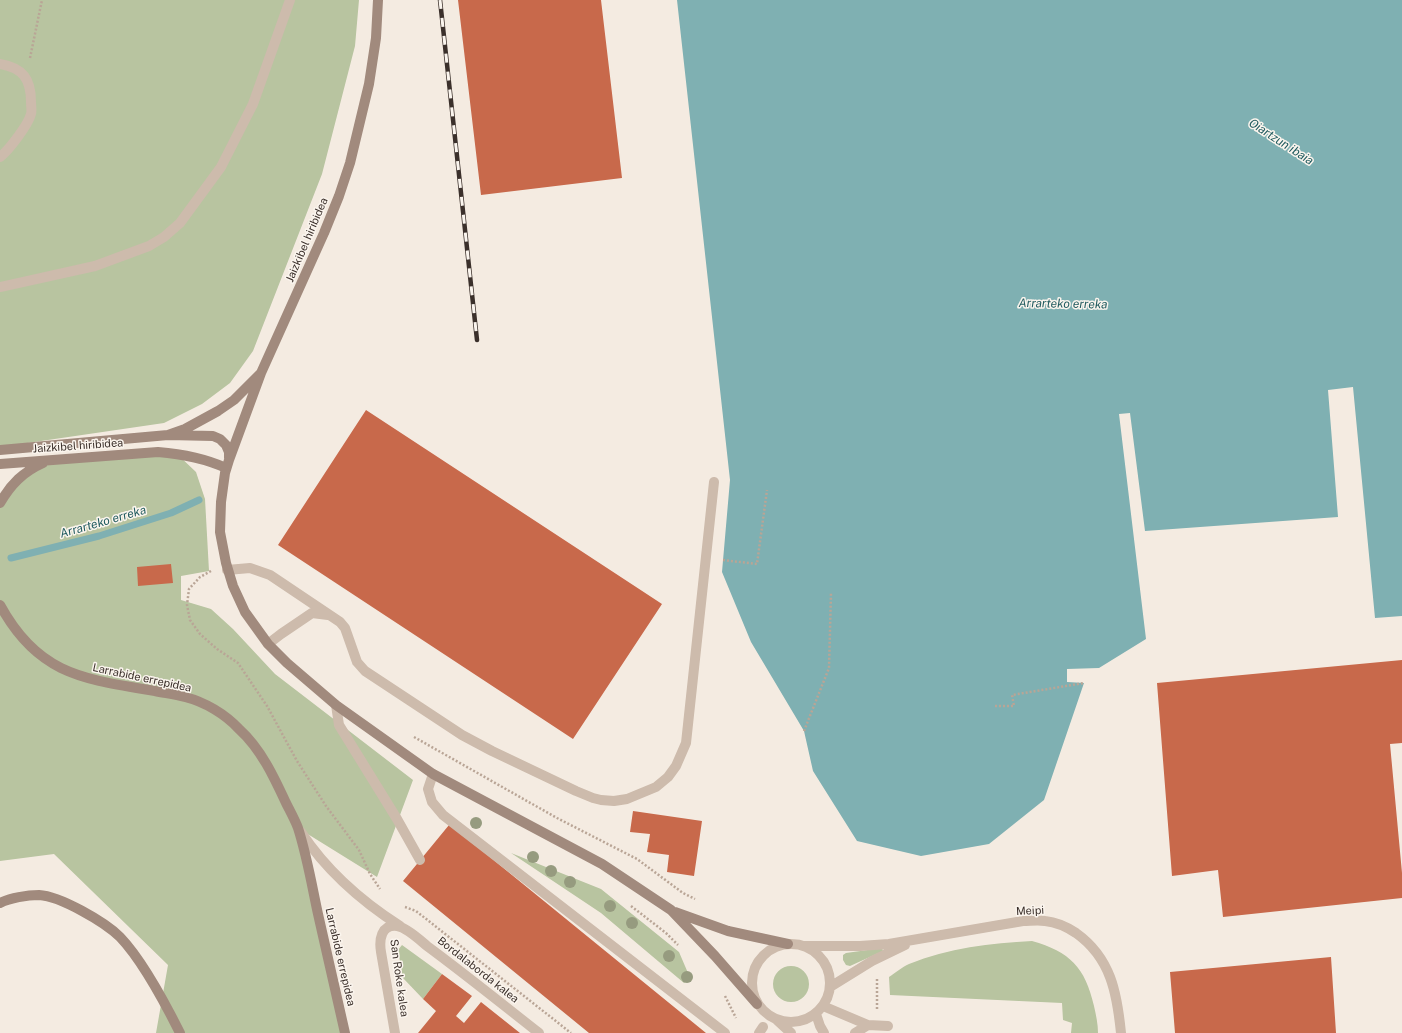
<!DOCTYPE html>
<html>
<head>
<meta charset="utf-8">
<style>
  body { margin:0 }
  canvas { display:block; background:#f4ebe1 }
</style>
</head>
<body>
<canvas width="1402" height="1033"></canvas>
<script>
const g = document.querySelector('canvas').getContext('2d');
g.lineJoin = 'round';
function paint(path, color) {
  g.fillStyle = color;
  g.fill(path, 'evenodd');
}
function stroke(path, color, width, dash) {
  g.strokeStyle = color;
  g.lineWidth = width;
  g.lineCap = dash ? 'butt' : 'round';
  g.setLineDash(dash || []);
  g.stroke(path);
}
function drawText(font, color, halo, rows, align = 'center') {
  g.font = font + ' "Public Sans",sans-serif';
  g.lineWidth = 3;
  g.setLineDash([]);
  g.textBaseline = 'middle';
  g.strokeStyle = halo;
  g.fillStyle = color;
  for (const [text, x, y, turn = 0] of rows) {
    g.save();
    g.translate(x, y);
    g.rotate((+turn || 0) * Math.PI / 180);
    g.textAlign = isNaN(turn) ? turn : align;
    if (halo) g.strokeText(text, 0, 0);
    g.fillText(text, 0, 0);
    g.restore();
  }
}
paint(new Path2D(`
  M0,0H359L355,46L322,174L253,351L230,383L202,404L164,423L0,447Z
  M176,453L196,472L205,499L209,571L181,576V600L211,609L233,629L275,674L413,780L377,877L298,828L345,1033H156L168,965L54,854L0,861V503L7,490L44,463Z
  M511,853L601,889L679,952L691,980L684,983L601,913Z
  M1032,941C1070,952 1085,967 1094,1006C1096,1015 1098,1024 1098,1033H1071L1072,1023L1063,1020L1062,1003L890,995L889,977C895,973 902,967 909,964C948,948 991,943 1032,941Z
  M402,945L442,974L423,999L403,978L398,950Z
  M882,948L883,951L850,966L846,965L843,960V955L846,953Z
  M773 984a18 18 0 1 1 36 0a18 18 0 1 1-36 0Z`), '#b8c4a0');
paint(new Path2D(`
  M677,0H1402V616L1375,618L1353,387L1328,390L1338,517L1145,531L1130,413L1119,414L1146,639L1099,668L1067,669V682L1084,683L1044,800L989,844L921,856L857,841L813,771L804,731L751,642L722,572L730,480Z`), '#7fb0b2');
stroke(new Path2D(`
  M11,558L99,536L171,513L199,500`), '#7fb0b2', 7);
paint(new Path2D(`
  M458,0H601L622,178L481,195Z
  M366,410L662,604L573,739L278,545Z
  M171,564L173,583L138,586L137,567Z
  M1402,660V743L1390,744L1402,873V898L1223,917L1218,870L1172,876L1157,683Z
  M633,811L702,821L694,876L667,872L669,855L647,852L650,834L630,832Z
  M449,825L485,853L706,1033H589L403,881Z
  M1331,957L1336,1033H1175L1170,972Z
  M442,974L472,996L456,1016L464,1023L481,1002L520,1033H418L436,1011L423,999Z`), '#c8694b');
stroke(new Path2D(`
  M30,58L42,0
  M723,560L757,564L767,490
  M211,571L200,577L189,589L187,605L190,620L200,634L217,649L238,663L267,706L297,761L326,806L359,850L370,874L380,889
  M995,706H1014L1012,695L1084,683
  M804,731L829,668L831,593
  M414,737L557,818L637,859L683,893L695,899
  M631,906L666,933L678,945
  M405,907L416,911L571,1033
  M725,996L736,1018
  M877,1009V978`), '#b9a596', 2.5, [2, 2]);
stroke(new Path2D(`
  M0,64C23,68 31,79 31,102C31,106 32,111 31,114C28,125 9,150 0,157
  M0,287L95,266L149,246L164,237L180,223L221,167L253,104L290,0
  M227,570L250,568L270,575L340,622L345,628L357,662L365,671L462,735L492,751L576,791L593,798L601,800L614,801L627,799L656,787L668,777L676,766L686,743L714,482
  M268,644L281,634L312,613L328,615
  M336,705L339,725L397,819L420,860
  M433,774L428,789L432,802L443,815L725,1033
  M823,1006L868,1025L888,1026
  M759,1033L763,1027
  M855,1033L868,1025`), '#cdbbac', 10);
stroke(new Path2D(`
  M301,832C326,870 361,901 400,926
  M752 983a39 39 0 1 1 78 0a39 39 0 1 1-78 0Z
  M805,946H860L889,944L1023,921C1030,921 1038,920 1045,921C1055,922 1067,927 1076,933C1111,958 1117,993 1121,1033
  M830,987L872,961L905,945
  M816,1014L820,1026L824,1033
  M777,1020L791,1033
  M395,1033L381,952C379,940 381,924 397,926C406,927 420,940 427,946C465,974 502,1004 539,1033`), '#cdbbac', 10);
stroke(new Path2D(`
  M261,373L229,460L225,473L221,502L220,532L226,563L233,586L245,612L268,644L287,663L336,705L433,774L602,864L671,910L715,956L757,1004
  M168,435L185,429L218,411L234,400L261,373L324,233L339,196L350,163L369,84L376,38L378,0
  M0,450L168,435L213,436L220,439L226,445L229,452V458
  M0,464L158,452C183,454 204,458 226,468
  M0,503C11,484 23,472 43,463
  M0,605C38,675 83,679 155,691C164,693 175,694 185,697C205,702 225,714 239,729C261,749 274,777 286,803C290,811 295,820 298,828C307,856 312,886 318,914C327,954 336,993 345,1033
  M0,903C10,898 27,895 39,895C60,896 105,922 120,937C143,961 165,1003 180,1033
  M675,912L728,931L788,944`), '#a18a7d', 10);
const rail = new Path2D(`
  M440,0L477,340`);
stroke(rail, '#3b302b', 4.5);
stroke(rail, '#fbf5ee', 3, [9]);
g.fillStyle = '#969b7f';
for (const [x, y] of [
  [476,823],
  [533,857],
  [551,871],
  [570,882],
  [610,906],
  [632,923],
  [669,956],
  [687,977]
]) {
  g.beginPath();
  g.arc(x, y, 6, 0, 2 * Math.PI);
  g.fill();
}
drawText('11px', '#3b302b', '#fbf5ee', [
  ["Jaizkibel hiribidea",307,240,-67],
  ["Jaizkibel hiribidea",78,446,-4],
  ["Larrabide errepidea",142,678,12],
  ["Meipi",1030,911,-3],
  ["Larrabide errepidea",340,957,77],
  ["Bordalaborda kalea",478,970,38],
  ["San Roke kalea",399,978,82]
]);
drawText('italic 12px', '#1f5a5e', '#fbf5ee', [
  ["Oiartzun ibaia",1281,142,33],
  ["Arrarteko erreka",1063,304,1],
  ["Arrarteko erreka",103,522,-16]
]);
</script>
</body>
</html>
